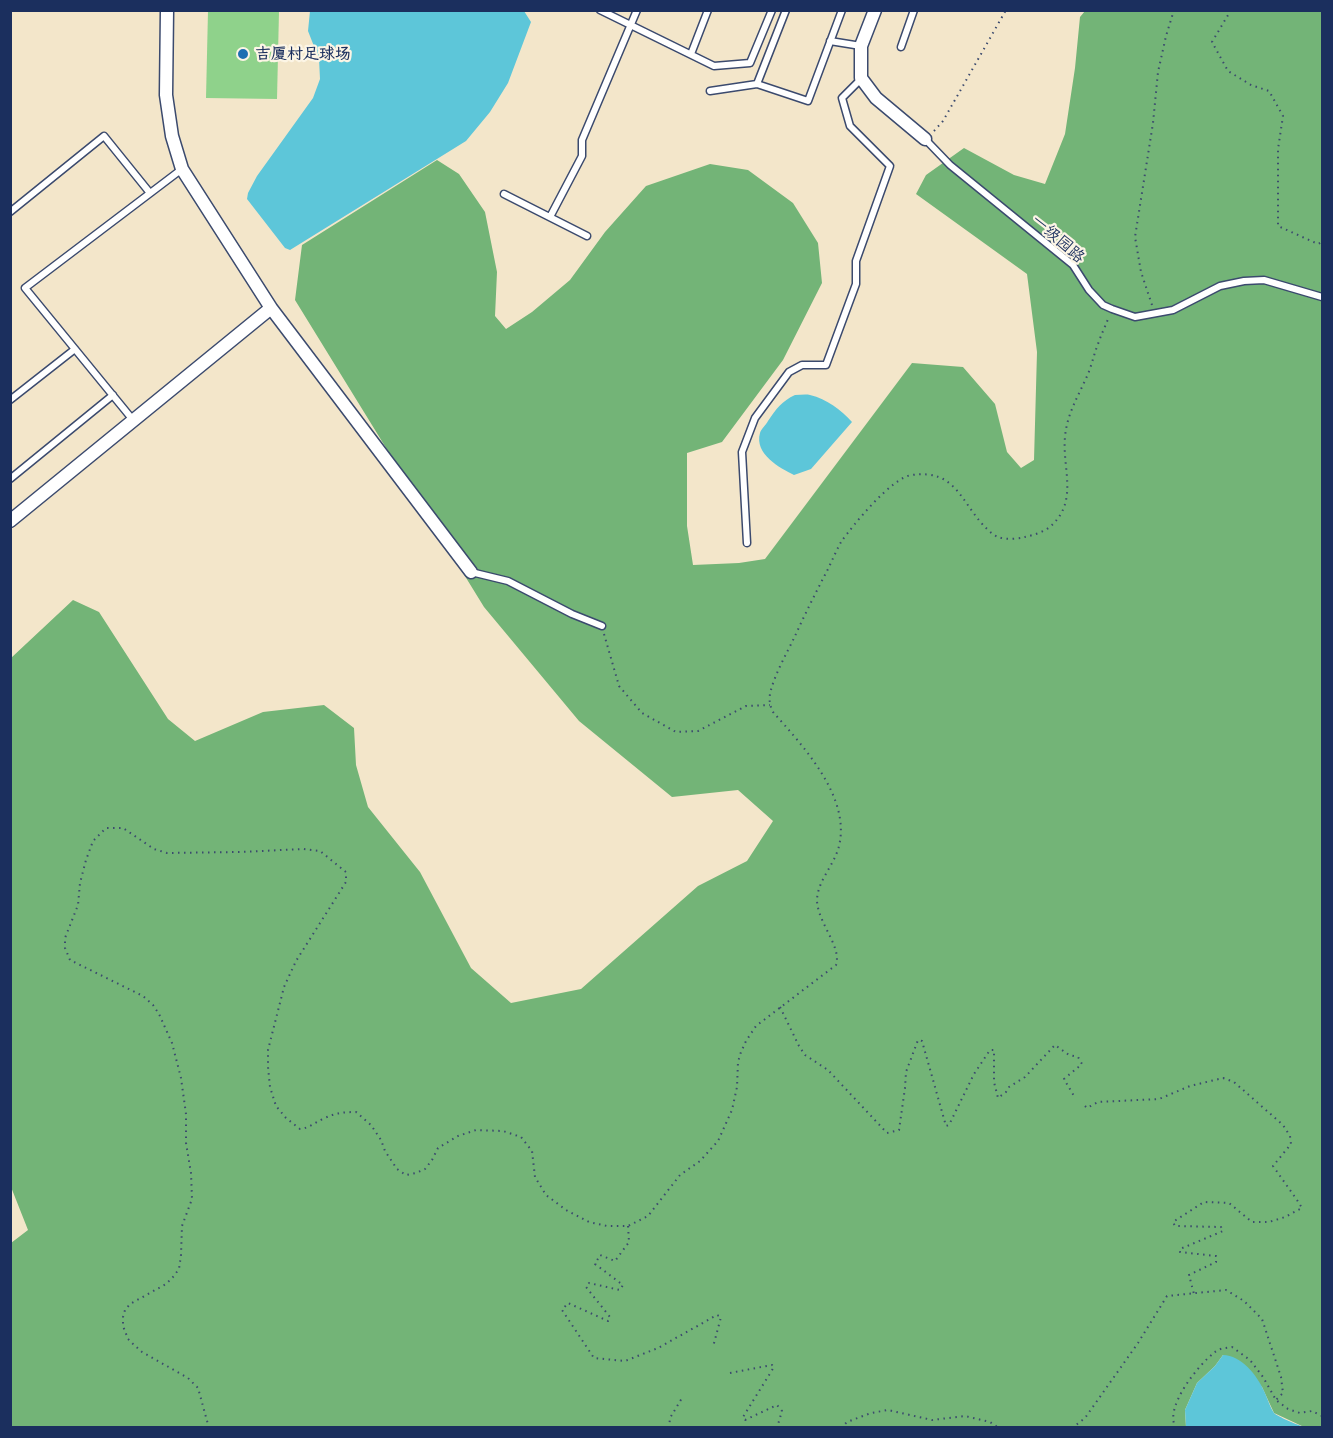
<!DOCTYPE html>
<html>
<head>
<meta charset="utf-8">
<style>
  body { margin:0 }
  #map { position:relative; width:1333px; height:1438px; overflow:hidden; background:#f3e6ca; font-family:Delius,sans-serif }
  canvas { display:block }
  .frame { position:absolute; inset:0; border:12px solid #1b2f5e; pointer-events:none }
</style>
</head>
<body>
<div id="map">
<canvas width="1333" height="1438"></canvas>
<div class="frame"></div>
</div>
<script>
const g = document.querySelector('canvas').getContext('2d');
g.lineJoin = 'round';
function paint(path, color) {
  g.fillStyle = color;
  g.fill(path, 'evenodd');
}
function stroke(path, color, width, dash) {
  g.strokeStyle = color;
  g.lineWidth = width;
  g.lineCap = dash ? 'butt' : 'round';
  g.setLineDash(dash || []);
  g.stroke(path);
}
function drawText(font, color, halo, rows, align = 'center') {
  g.font = font + ' Delius,"LXGW WenKai TC",sans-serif';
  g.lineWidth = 4.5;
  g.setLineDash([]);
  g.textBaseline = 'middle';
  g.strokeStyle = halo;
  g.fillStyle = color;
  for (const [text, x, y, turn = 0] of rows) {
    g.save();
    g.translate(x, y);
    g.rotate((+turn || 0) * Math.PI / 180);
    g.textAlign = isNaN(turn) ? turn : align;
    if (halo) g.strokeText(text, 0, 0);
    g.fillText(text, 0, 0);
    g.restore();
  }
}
paint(new Path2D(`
  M208,11H279L277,99L206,98Z`), '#8fd28b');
paint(new Path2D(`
  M1085,11H1322V1427H1304L1274,1413L1262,1387L1223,1355L1215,1366L1197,1383L1185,1410L1186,1427H11V1243L28,1230L11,1187V658L73,600L99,612L168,719L195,741L263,712L324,705L354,728L356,765L368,807L420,872L471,968L511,1003L581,989L698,886L747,861L773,821L738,790L672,797L579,721L484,607L295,300L302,245L437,160L459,174L485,212L497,272L495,316L506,329L532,312L570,280L605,232L646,186L710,164L748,170L793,203L818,243L822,283L783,360L722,442L687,453V526L693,565L739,563L765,559L912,363L963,367L995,404L1007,452L1021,468L1034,460L1037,352L1027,274L916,194L926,175L964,148L1014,175L1045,184L1065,134L1075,68L1080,17Z`), '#73b477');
paint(new Path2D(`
  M310,11H524L531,22L508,83L490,112L466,141L290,250L285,248L247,199L248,193L257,176L313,98L320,79L319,59L308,31Z
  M795,395C800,395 806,394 810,395C827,399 841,410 852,422L811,469L794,475C780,468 754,454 760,433C761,429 766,425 768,421C776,409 782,401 795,395Z
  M1223,1355C1241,1355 1257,1375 1264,1391C1267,1397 1270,1407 1274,1413C1278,1417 1298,1425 1304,1427H1186L1185,1410L1197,1383L1215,1366Z`), '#5dc6d9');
const service = new Path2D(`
  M600,10L714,66L750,63L772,10
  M786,10L757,84L808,101L842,10
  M830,41L861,46
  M901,47L914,10
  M691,54L708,10
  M710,91L757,84
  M925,139L950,165L1073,265L1089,290L1103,305L1112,309L1135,317L1173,310L1220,286L1244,281L1264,280L1322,297
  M504,194L587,236
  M10,212L104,136L150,193
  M550,217L582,156V140L637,10
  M10,400L75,349
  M133,420L25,288L182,169
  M10,479L113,395
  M747,543L742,452L755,418L789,372L802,365H826L856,284V261L890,166L850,126L842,98L861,79
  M471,572L508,581L572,614L602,626`);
const minor = new Path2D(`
  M875,10L861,46V78L876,98L925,139
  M271,308L471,572
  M10,521L271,308L182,169L172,136L166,95L167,10`);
stroke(service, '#3b4a6e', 9);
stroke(minor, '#3b4a6e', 15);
stroke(new Path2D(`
  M1231,10L1212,42L1228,71L1251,85L1269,91L1283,116L1278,149V226L1318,244L1322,242
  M934,131L943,121L1006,10
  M1152,305L1141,272L1135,237L1153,123L1158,72L1166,36L1174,10
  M604,634L619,686L642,713L676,732L698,731L746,706L770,705
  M780,1007L799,1046L805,1055L828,1070L887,1133L899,1130L905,1088L906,1072L918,1040L922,1041L946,1126L949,1125L974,1074L990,1050H994V1082L998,1098L1006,1092L1009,1087L1025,1077L1055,1045L1069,1055L1078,1057L1082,1064L1064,1079L1074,1096
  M1085,1106L1087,1108L1098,1102L1159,1099L1190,1086L1223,1078L1234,1082L1283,1125L1290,1136L1291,1144L1273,1166L1297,1200L1302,1208L1285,1217L1269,1222H1252L1229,1203L1204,1202L1173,1222L1175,1226L1221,1227L1223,1231L1180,1249V1252L1216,1256V1262L1189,1275L1194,1294
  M628,1226L629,1242L615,1261L600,1255L595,1264L623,1285L620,1290L589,1283L586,1287L610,1317L608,1321L568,1303L562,1310L594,1358L625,1361L658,1348L717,1315L721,1317L713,1347
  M730,1373L772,1365L774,1367L743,1417L745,1420L777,1405L782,1411L777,1428
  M209,1428L198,1388L188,1378L142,1352L134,1345L128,1339L123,1326V1317L125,1310L130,1304L166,1284L173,1277L179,1269L181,1255L182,1226L192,1199L191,1173L186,1143V1114L181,1078L172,1043L159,1014L153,1005L143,996L70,960L65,948V938L78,905L80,883L86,860L93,841L106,828H123L154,849L167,853L241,852L303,849L320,851L346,872V882L296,961L284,987L268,1050V1067L270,1087L276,1106L286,1118L300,1129C309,1128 314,1123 323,1119C334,1113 344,1112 356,1112L371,1125L381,1140L385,1151L397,1169L406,1175L416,1173L425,1169L432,1160L438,1148L458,1136L476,1130L503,1131L521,1137L532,1151L535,1177L546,1195L566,1210L589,1222L607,1226H628L648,1216L680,1175L700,1161L718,1141L732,1110L737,1087L738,1062L741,1052L746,1041L756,1026L836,965C842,947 818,923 817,901C817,881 834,866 839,846C851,797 803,746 773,712C770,706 769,701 770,694C774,675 787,653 795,636C805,614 816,592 827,571C832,561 836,551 841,542C853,525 892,477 912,475C955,469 960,500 984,526C988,530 993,535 998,537C1006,540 1017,539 1025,537C1034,535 1047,531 1053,524C1078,499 1062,467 1065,437C1067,413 1079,395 1088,374C1092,364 1094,354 1098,344C1101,335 1105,327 1108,319
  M669,1428L670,1418L682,1398
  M841,1428L847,1422L871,1413L888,1410L932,1420L965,1416L990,1422L999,1428
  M1072,1428L1085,1418L1138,1343L1167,1296L1226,1290L1244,1301L1262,1319L1281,1377L1283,1393L1276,1400
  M1176,1428C1163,1408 1199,1364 1215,1352C1220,1348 1226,1348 1232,1347L1250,1360L1263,1377L1276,1400L1288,1409L1300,1413L1312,1411L1322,1416`), '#3b4a6e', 2, [1.5, 4.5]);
stroke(service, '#fff', 6);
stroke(minor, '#fff', 12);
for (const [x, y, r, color] of [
  [243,54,6,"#1f6fb2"]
]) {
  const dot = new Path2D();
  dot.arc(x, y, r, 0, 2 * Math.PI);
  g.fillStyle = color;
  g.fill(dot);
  stroke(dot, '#fcf5e5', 2);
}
drawText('bold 16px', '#1b2f5e', '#fcf5e5', [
  ["吉厦村足球场",255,54]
], 'left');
drawText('16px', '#1b2f5e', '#fcf5e5', [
  ["一级园路",1058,239,41]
]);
</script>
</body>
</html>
